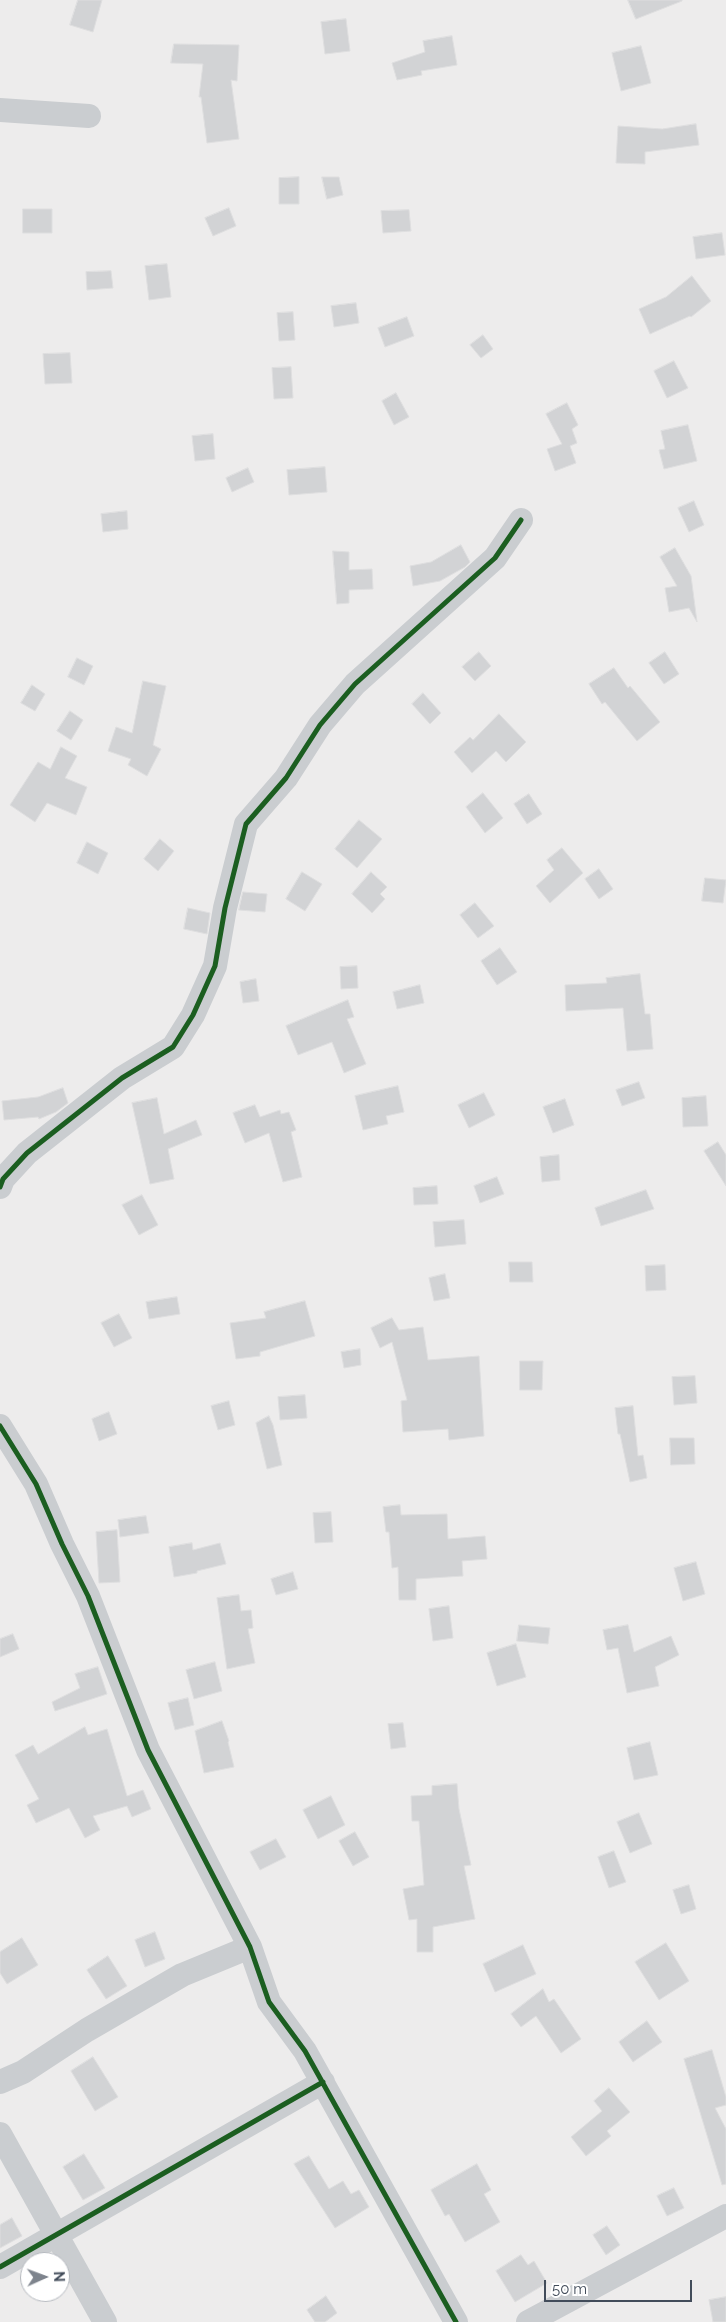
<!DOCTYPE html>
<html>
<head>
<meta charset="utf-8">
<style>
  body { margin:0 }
  #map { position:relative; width:726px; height:2322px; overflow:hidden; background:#edecec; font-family:Raleway,sans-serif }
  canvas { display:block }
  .north { position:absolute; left:20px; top:2252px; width:50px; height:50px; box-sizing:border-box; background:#fff; border:1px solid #b3b7bd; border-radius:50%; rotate:88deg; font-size:14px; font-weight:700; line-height:20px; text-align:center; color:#424c5a }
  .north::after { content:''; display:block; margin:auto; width:18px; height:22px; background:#7e848d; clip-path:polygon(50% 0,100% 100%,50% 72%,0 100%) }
  .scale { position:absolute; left:544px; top:2280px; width:148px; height:22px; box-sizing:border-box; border:2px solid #424c5a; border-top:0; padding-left:6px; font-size:15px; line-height:18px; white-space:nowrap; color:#424c5a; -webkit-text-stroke:4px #fff; paint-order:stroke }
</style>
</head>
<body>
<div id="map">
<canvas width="726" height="2322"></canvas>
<div class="north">N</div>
<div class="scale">50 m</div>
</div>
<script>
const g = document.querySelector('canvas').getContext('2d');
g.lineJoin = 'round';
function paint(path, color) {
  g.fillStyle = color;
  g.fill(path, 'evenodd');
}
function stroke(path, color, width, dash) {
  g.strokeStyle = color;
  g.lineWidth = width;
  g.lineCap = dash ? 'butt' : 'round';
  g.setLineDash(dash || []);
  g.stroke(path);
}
const building = new Path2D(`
  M78,0H102L93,32L70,25Z
  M628,0H682V1L636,19Z
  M346,19L350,51L325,54L321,22Z
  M452,36L457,65L421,71L422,75L397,80L392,63L425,52L423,41Z
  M174,44L239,45L237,81L231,80L239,139L207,143L201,97H199L203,64L171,63Z
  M641,46L651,83L621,91L612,53Z
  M696,124L699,145L645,152V164L616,163L618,126L662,129Z
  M299,177V204H279V178Z
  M322,177H339L343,195L327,199Z
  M229,208L236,226L213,236L205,218Z
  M23,209H52V233H23Z
  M409,210L411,231L383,233L381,211Z
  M722,233L725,255L696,259L693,237Z
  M167,264L171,297L149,300L145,266Z
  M111,271L113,288L87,290L86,272Z
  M692,276L711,301L691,317L690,316L650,334L639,309L666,297Z
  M356,303L359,323L334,327L331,306Z
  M293,312L295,340L279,341L277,313Z
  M407,317L414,336L385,347L378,328Z
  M483,335L493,349L481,358L470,345Z
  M70,353L72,383L45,384L43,354Z
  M674,361L688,388L667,398L654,371Z
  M291,367L293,398L274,399L272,368Z
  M396,393L409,417L394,425L382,401Z
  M567,403L578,425L572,429L577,443L570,446L576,463L555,471L547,449L562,444L546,414Z
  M688,425L697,461L664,469L659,450L665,449L661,431Z
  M213,434L215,459L195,461L192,436Z
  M325,467L327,492L289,495L287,470Z
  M248,468L254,482L232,492L226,478Z
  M694,501L704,525L689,532L678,508Z
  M127,511L128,529L103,532L101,514Z
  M461,545L470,562L465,567L440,581L413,586L410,566L431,562Z
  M675,548L691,576L697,622L689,608L669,612L665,588L677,586L660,557Z
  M333,551L349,552V570L372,569L373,589L349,590V603L337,604Z
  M479,652L491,666L475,681L462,667Z
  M665,652L679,674L664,684L649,663Z
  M77,658L93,666L84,685L68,677Z
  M614,668L628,688L630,686L660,722L637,741L605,702L602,704L589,684Z
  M143,681L166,686L153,745L161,749L147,776L128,765L131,759L108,751L116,727L132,733Z
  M32,685L45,694L35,711L21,703Z
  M423,693L441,713L430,724L412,704Z
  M70,711L83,720L71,740L57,731Z
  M499,714L526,742L506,762L496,751L472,773L454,752L470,737L473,740Z
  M61,747L77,756L65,778L87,787L76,815L47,803L35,822L10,805L38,762L50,769Z
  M483,793L503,818L485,833L466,807Z
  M529,794L542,814L527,824L514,804Z
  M359,820L382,839L357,868L335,849Z
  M160,839L174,851L158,871L144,859Z
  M87,842L108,853L98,874L77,863Z
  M562,848L583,873L550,903L536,886L554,870L547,860Z
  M599,869L613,889L599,899L585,879Z
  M302,872L322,884L305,911L286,899Z
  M371,872L387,887L380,894L385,899L372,913L352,894Z
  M705,878L726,880L723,903L702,901Z
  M243,892L267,894L265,912L239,910Z
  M475,903L494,926L478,938L460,915Z
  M188,908L210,913L207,934L184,929Z
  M500,948L517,972L497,985L481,961Z
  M357,966L358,988L341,989L340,967Z
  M640,974L645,1014H650L653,1049L627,1051L623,1008L566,1011L565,985L607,983L606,978Z
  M256,979L259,1001L243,1003L240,982Z
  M420,985L424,1003L397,1009L393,992Z
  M348,1000L354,1017L347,1019L366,1064L344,1073L332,1042L298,1055L286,1026Z
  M639,1082L645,1098L622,1106L616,1090Z
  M398,1086L404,1112L386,1116L388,1124L363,1130L355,1096Z
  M63,1088L68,1103L56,1112L39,1119L38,1117L4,1120L2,1101L38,1097Z
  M484,1093L495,1115L469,1128L458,1105Z
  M706,1096L708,1126L683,1127L682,1098Z
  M157,1098L164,1134L196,1120L202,1135L168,1149L174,1179L150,1184L132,1103Z
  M565,1099L574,1125L553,1133L543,1107Z
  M255,1105L260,1117L280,1110L281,1114L289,1112L296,1130L291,1132L302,1177L283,1182L269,1133L245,1143L233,1113Z
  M718,1142L726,1155V1186L704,1151Z
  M559,1155L560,1180L542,1182L540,1157Z
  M497,1177L504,1194L480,1203L474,1186Z
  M437,1186L438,1204L414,1205L413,1188Z
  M646,1190L654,1209L601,1226L595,1208Z
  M142,1195L158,1225L139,1235L122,1205Z
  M464,1220L466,1244L435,1247L433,1222Z
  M509,1262H532L533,1282H510Z
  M665,1265L666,1290L646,1291L645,1266Z
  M445,1274L450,1298L434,1301L429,1278Z
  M177,1297L180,1314L149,1319L146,1302Z
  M305,1301L315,1336L260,1352V1356L236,1359L230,1323L266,1318L264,1312Z
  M119,1314L132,1338L114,1347L101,1323Z
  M392,1318L399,1330L423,1327L428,1360L479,1356L484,1436L449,1440L448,1429L403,1432L401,1401L407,1400L392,1342L380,1348L371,1328Z
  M360,1349L361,1365L344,1368L341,1352Z
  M520,1361H543L542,1390H520Z
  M695,1376L697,1403L674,1405L672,1377Z
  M305,1395L307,1418L280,1420L278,1397Z
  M229,1401L235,1425L218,1430L211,1406Z
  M633,1406L638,1456L643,1455L647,1478L630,1482L620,1434H618L615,1408Z
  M109,1412L117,1434L99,1441L92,1419Z
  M269,1416L273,1425L282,1465L267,1469L256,1423Z
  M670,1438H694L695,1464L671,1465Z
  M400,1505L401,1515L447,1514L448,1539L485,1536L487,1559L462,1561L463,1576L416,1579V1600H399L398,1567L392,1568L389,1532H386L383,1507Z
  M331,1512L333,1542L315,1543L313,1513Z
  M146,1516L149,1533L120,1537L118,1520Z
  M117,1530L120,1582L99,1583L96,1532Z
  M192,1543L193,1550L220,1543L226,1564L197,1571V1573L174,1577L169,1547Z
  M696,1562L705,1594L683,1601L674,1568Z
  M293,1572L298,1589L276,1595L271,1579Z
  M239,1595L241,1611L251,1610L253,1628L248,1629L255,1663L227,1669L217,1598Z
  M449,1606L453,1638L433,1641L429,1609Z
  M519,1625L550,1628L548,1644L517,1641Z
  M628,1625L634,1652L671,1636L679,1655L655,1667L659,1686L627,1693L618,1648L607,1650L603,1630Z
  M13,1634L19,1649L0,1657V1639Z
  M516,1644L526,1677L497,1686L487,1653Z
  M215,1662L222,1691L194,1699L186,1670Z
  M98,1667L107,1694L55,1711L52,1702L80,1688L75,1674Z
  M188,1698L194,1725L175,1730L168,1703Z
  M222,1721L229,1741L228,1742L234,1767L204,1773L195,1731Z
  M403,1723L406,1747L391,1749L388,1724Z
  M85,1727L88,1735L107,1729L127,1796L143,1790L151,1809L132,1817L127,1806L93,1816L100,1830L85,1838L69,1808L36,1823L27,1805L39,1799L15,1755L33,1745L38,1754Z
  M650,1742L658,1775L634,1780L627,1748Z
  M457,1784L459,1809L471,1865L464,1866L475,1919L433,1927V1952H417V1919L409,1920L403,1889L424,1885L419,1821H412L411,1796L432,1795V1786Z
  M331,1796L345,1825L318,1839L303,1810Z
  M639,1813L652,1844L630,1853L617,1822Z
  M355,1832L369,1857L353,1866L339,1841Z
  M276,1839L286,1857L260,1870L250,1852Z
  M614,1851L626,1882L609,1888L598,1857Z
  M689,1885L696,1909L681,1914L673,1890Z
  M155,1932L165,1959L145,1967L135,1940Z
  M22,1938L38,1965L7,1984L0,1973V1952Z
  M666,1943L689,1981L659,2000L635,1962Z
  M523,1945L536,1974L495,1992L483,1964Z
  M108,1956L127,1986L106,1999L87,1970Z
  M543,1989L549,2002L554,1999L581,2039L561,2053L536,2016L521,2027L511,2014Z
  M647,2021L662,2042L633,2062L619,2042Z
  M712,2050L726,2097V2105L715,2108L726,2129V2184L722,2185L684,2059Z
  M93,2057L118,2097L95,2111L71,2071Z
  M609,2088L630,2112L607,2131L611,2136L586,2156L571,2137L602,2111L594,2101Z
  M84,2154L105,2188L83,2200L63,2167Z
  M309,2156L329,2189L343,2181L351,2194L359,2190L369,2207L335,2228L294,2164Z
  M477,2164L491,2190L484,2194L500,2222L465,2242L449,2214L445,2216L431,2190Z
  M674,2188L684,2208L667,2216L657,2196Z
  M12,2218L22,2236L0,2248V2225Z
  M607,2226L620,2245L606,2255L593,2235Z
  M521,2255L528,2265L534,2261L547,2283L515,2302L496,2271Z
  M326,2296L337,2313L325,2322H315L307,2310Z
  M726,2297V2322H713L709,2300Z`);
paint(building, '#d2d3d5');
stroke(building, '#dededf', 1);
stroke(new Path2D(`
  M0,110L89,116
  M0,1187L3,1179L27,1153L122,1078L173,1047L193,1015L215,966L225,908L246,824L286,778L320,725L355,684L495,558L521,520
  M0,1426L36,1484L62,1544L88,1596L148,1750L250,1947L269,2002L305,2051L456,2322
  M0,2082L23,2072L87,2030L182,1975L250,1947
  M0,2134L105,2322
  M0,2267L323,2082
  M528,2322L726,2216`), '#cacdd0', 24);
stroke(new Path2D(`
  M0,1187L3,1179L27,1153L122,1078L173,1047L193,1015L215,966L225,908L246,824L286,778L320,725L355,684L495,558L521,520
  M0,1426L36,1484L62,1544L88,1596L148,1750L250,1947L269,2002L305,2051L456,2322
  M0,2267L323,2082`), '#1b5e20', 5);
</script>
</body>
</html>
